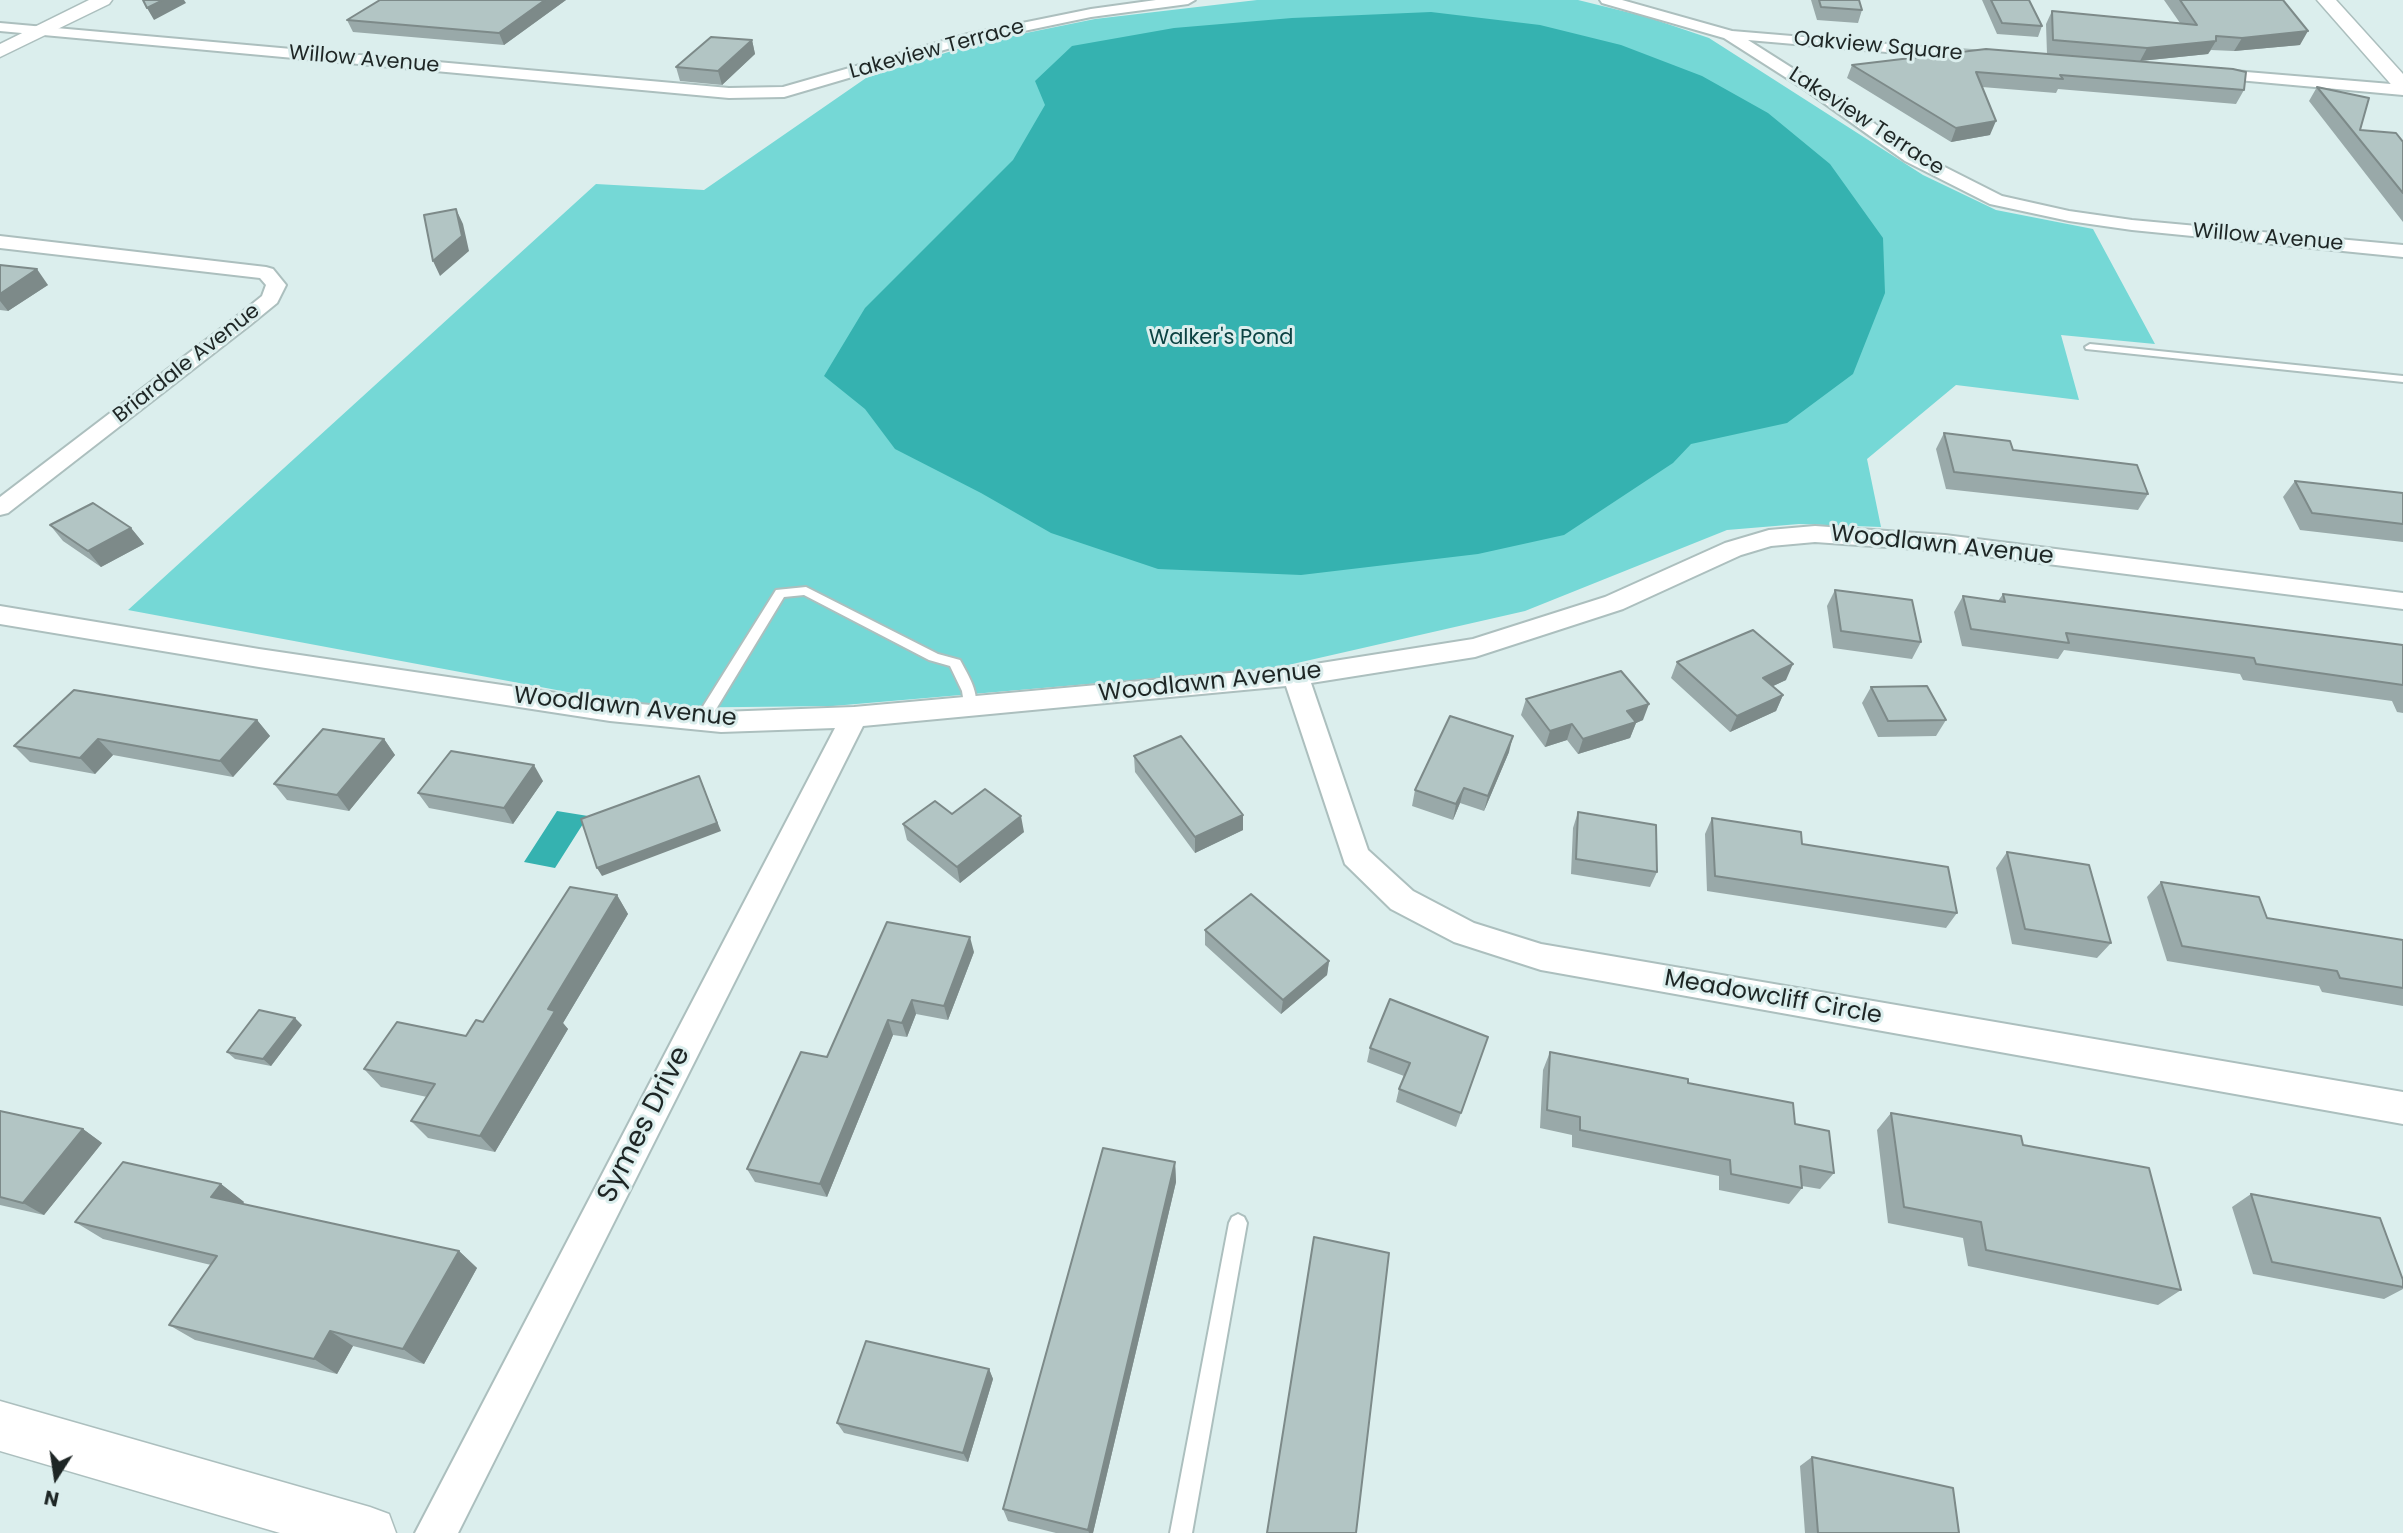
<!DOCTYPE html>
<html>
<head>
<meta charset="utf-8">
<style>
  body { margin:0 }
  #map { position:relative; width:2403px; height:1533px; overflow:hidden; background:#dbeeed; font-family:Poppins,sans-serif }
  canvas { display:block }
  .north { position:absolute; left:21px; top:1442px; width:70px; height:70px; -webkit-text-stroke:5px #dbeeed; paint-order:stroke; rotate:192deg; font-size:19px; font-weight:700; line-height:28px; text-align:center; color:#1e2625 }
  .north::after { content:''; display:block; margin:auto; width:24px; height:32px; background:#1e2625; clip-path:polygon(50% 0,100% 100%,50% 72%,0 100%) }
</style>
</head>
<body>
<div id="map">
<canvas width="2403" height="1533"></canvas>
<div class="north">N</div>
</div>
<script>
const g = document.querySelector('canvas').getContext('2d');
g.lineJoin = 'round';
function paint(path, color) {
  g.fillStyle = color;
  g.fill(path, 'evenodd');
}
function stroke(path, color, width, dash) {
  g.strokeStyle = color;
  g.lineWidth = width;
  g.lineCap = dash ? 'butt' : 'round';
  g.setLineDash(dash || []);
  g.stroke(path);
}
function drawText(font, color, halo, rows, align = 'center') {
  g.font = font + ' Poppins,sans-serif';
  g.lineWidth = 6;
  g.setLineDash([]);
  g.textBaseline = 'middle';
  g.strokeStyle = halo;
  g.fillStyle = color;
  for (const [text, x, y, turn = 0] of rows) {
    g.save();
    g.translate(x, y);
    g.rotate((+turn || 0) * Math.PI / 180);
    g.textAlign = isNaN(turn) ? turn : align;
    if (halo) g.strokeText(text, 0, 0);
    g.fillText(text, 0, 0);
    g.restore();
  }
}
paint(new Path2D(`
  M1257,0H1578L1647,17L1709,38L1923,175L1996,210L2093,229L2155,344L2061,335L2079,400L1956,385L1867,459L1881,527L1799,524L1727,530L1525,611L1275,668L833,706L653,708L128,610L596,184L704,190L866,78L977,43L1095,19Z`), '#75d8d6');
paint(new Path2D(`
  M1431,12L1540,25L1621,45L1702,76L1768,113L1830,164L1883,238L1885,293L1853,374L1787,423L1691,444L1673,463L1564,535L1478,554L1301,575L1158,569L1051,533L981,493L895,449L865,409L824,376L865,308L1013,160L1045,105L1035,81L1072,46L1174,28L1292,18Z
  M557,811L588,816L555,868L524,862Z`), '#35b2b0');
const service = new Path2D(`
  M2090,344L2403,376V382L2086,349L2085,347Z
  M806,587L938,654L960,660C968,675 980,693 975,710H965L962,691L950,666L929,660L804,595L784,597L707,724H697L695,720L697,716L776,590Z
  M1238,1214L1244,1217L1247,1223L1192,1533H1170L1229,1223L1232,1217Z`);
const minor = new Path2D(`
  M1156,0H1195L1188,4L1091,17L971,42L784,97L729,98L0,31V23L729,88L783,87L968,34L1091,9Z
  M1600,0H1622L1732,31L1996,53L1999,56L1991,61L1748,40L1819,85L1917,153L2002,196L2069,211L2132,220L2403,245V257L2132,230L2069,221L1990,204L1905,161L1807,91L1724,38L1602,3Z
  M2210,69L2403,85V95L2205,77L2202,74Z
  M0,236L266,267L273,269L286,285L277,303L250,325L8,513L0,515V497L236,317L262,296L266,285L260,278L0,248Z
  M1815,526L1945,535L2403,593V609L1945,551L1815,542L1771,546L1741,555L1623,609L1475,657L1311,683L1368,850L1413,891L1474,923L1541,944L2403,1092V1124L1541,970L1454,942L1391,909L1345,864L1286,686L863,726L458,1533H415L835,728L721,732L610,721L259,667L0,624V606L259,649L610,701L721,712L854,707L1296,667L1473,639L1605,597L1725,543L1769,530Z`);
const tertiary = new Path2D(`
  M89,0H112L109,4L0,57V44Z
  M2317,0H2336L2403,74V92L2396,90Z
  M0,1401L370,1507L389,1514L396,1533H280L0,1451Z`);
stroke(service, '#acbfbe', 4);
stroke(minor, '#acbfbe', 4);
stroke(tertiary, '#acbfbe', 3);
paint(service, '#fff');
paint(minor, '#fff');
paint(tertiary, '#fff');
paint(new Path2D(`
  M566,0L504,45L353,32L347,20Z
  M1811,0H1859L1862,10L1858,23L1817,20Z
  M1982,0H2029L2042,26L2038,37L1997,34Z
  M2164,0H2283L2300,45L2234,51L2211,50L2208,54L2140,61L2047,54L2046,24L2052,11L2180,23Z
  M752,40L755,54L722,85L680,81L676,67Z
  M1986,49L2244,90L2236,104L2058,89L2056,93L1982,87L1990,135L1951,142L1847,78L1852,65Z
  M2317,87L2360,130L2403,142V222L2309,101Z
  M0,265L48,285L8,311L0,310Z
  M1944,433L2013,450L2148,494L2138,510L1946,489L1936,449Z
  M2295,481L2403,493V542L2300,530L2283,497Z
  M50,525L131,528L144,544L101,567L63,541Z
  M1835,590L1921,642L1912,659L1833,648L1827,606Z
  M2003,594L2403,645V713L2397,712L2392,701L2243,680L2240,674L2064,650L2058,659L1962,646L1954,612L1963,596L1998,601Z
  M1677,662L1786,680L1773,686L1783,695L1776,711L1730,732L1671,678Z
  M1871,687L1946,720L1936,736L1878,737L1862,703Z
  M1526,699L1643,720L1636,723L1630,738L1578,754L1567,740L1545,747L1521,715Z
  M257,720L270,736L233,777L113,755L95,774L30,762L14,746Z
  M384,739L395,755L349,811L287,800L274,784Z
  M1509,752L1484,811L1460,803L1453,820L1412,806L1415,790Z
  M1134,756L1243,815V830L1195,853L1135,772Z
  M543,781L513,824L429,808L418,793Z
  M1578,812L1657,872L1650,887L1571,874L1573,828Z
  M1712,818L1802,844L1957,913L1946,928L1707,891L1705,834Z
  M903,824L1024,832L960,883L907,840Z
  M2007,852L2111,943L2097,958L2012,944L1996,868Z
  M2161,882L2267,918L2403,940V1006L2322,992L2319,986L2167,961L2147,897Z
  M617,895L628,914L563,1023L568,1029L495,1152L428,1138L411,1121L427,1097L381,1087L364,1069L466,1036L483,1022Z
  M1205,930L1329,961L1327,975L1281,1014L1205,945Z
  M974,952L948,1020L916,1014L907,1037L893,1035L827,1197L755,1182L747,1169L827,1057Z
  M302,1025L271,1066L235,1059L227,1052Z
  M1488,1037L1456,1127L1396,1102L1399,1089L1404,1076L1367,1062L1370,1048Z
  M1550,1052L1688,1083L1795,1124L1834,1173L1820,1189L1802,1186V1188L1789,1204L1719,1190V1176L1572,1147V1135L1540,1128L1543,1070Z
  M0,1111L83,1129L102,1143L44,1215L0,1205Z
  M1891,1113L2023,1145L2181,1290L2158,1305L1968,1266L1963,1238L1888,1223L1877,1130Z
  M1175,1162L1176,1182L1093,1533H1056L1008,1521L1003,1509Z
  M221,1184L244,1202L242,1204L459,1251L477,1268L424,1364L353,1346L337,1374L195,1340L169,1325L211,1265L103,1239L75,1222Z
  M2251,1194L2403,1280V1289L2384,1299L2253,1274L2232,1207Z
  M989,1369L993,1379L968,1462L844,1433L837,1423Z
  M1812,1457L1959,1533H1805L1800,1466Z`), '#99a9a9');
paint(new Path2D(`
  M163,0H184L186,3L154,20L147,8Z
  M545,0H566L504,45L499,33Z
  M2308,31L2300,45L2234,51L2242,38Z
  M752,40L755,54L722,85L718,71Z
  M2216,41L2208,54L2140,61L2147,48Z
  M1996,121L1990,135L1951,142L1956,128Z
  M456,209L463,224L469,251L440,276L433,261Z
  M37,269L48,285L8,311L0,301V294Z
  M131,528L144,544L101,567L88,551Z
  M1793,664L1786,680L1756,694L1763,678Z
  M1783,695L1776,711L1730,732L1737,716Z
  M1649,704L1643,720L1636,723L1630,738L1578,754L1583,739L1627,711Z
  M257,720L270,736L233,777L220,761Z
  M1572,724L1567,740L1545,747L1550,731Z
  M1513,736L1509,752L1484,811L1488,796Z
  M98,739L113,755L95,774L80,758Z
  M384,739L395,755L349,811L337,795Z
  M534,765L543,781L513,824L504,808Z
  M699,776L721,831L602,876L597,868Z
  M1464,788L1460,803L1453,820L1456,804Z
  M1243,815V830L1195,853V837Z
  M1021,816L1024,832L960,883L957,867Z
  M617,895L628,914L563,1023L568,1029L495,1152L480,1136L548,1009Z
  M970,937L974,952L948,1020L944,1006Z
  M1329,961L1327,975L1281,1014L1283,1000Z
  M912,1000L916,1014L907,1037L902,1023Z
  M295,1018L302,1025L271,1066L263,1059Z
  M888,1020L893,1035L827,1197L820,1184Z
  M83,1129L102,1143L44,1215L23,1203Z
  M1175,1162L1176,1182L1093,1533H1089L1088,1530Z
  M221,1184L244,1202L235,1214L211,1197Z
  M459,1251L477,1268L424,1364L403,1349Z
  M330,1331L353,1346L337,1374L314,1359Z
  M989,1369L993,1379L968,1462L963,1453Z`), '#7d8a89');
const building = new Path2D(`
  M143,0H163L147,8Z
  M380,0H545L499,33L347,20Z
  M1819,0H1859L1862,10L1821,7Z
  M1991,0H2029L2042,26L2002,23Z
  M2180,0H2283L2308,31L2242,38L2216,36V41L2147,48L2053,40L2052,11L2197,25Z
  M711,37L752,40L718,71L676,67Z
  M1986,49L2233,69L2246,72L2244,90L2060,75L2063,79L1976,72L1996,121L1956,128L1852,65Z
  M2317,87L2369,98L2360,130L2396,133L2403,142V193Z
  M456,209L462,236L433,261L424,215Z
  M0,265L37,269L0,294Z
  M1944,433L2010,441L2013,450L2137,465L2148,494L1954,472Z
  M2295,481L2403,493V524L2312,513Z
  M93,503L131,528L88,551L50,525Z
  M1835,590L1912,600L1921,642L1841,631Z
  M2003,594L2403,645V685L2256,664L2254,658L2066,633L2069,643L1971,629L1963,596L2005,602Z
  M1753,630L1793,664L1763,678L1783,695L1737,716L1677,662Z
  M1621,671L1649,704L1627,711L1636,722L1583,739L1572,724L1550,731L1526,699Z
  M1927,686L1946,720L1888,721L1871,687Z
  M74,690L257,720L220,761L98,739L80,758L14,746Z
  M1450,716L1513,736L1488,796L1464,788L1456,804L1415,790Z
  M323,729L384,739L337,795L274,784Z
  M1181,736L1243,815L1195,837L1134,756Z
  M451,751L534,765L504,808L418,793Z
  M699,776L717,823L597,868L581,819Z
  M985,789L1021,816L957,867L903,824L935,801L952,814Z
  M1578,812L1656,825L1657,872L1576,859Z
  M1712,818L1801,832L1802,844L1948,867L1957,913L1715,876Z
  M2007,852L2089,865L2111,943L2025,929Z
  M2161,882L2259,897L2267,918L2403,940V988L2340,978L2337,971L2182,946Z
  M570,887L617,895L548,1009L555,1011L480,1136L411,1121L435,1084L364,1069L397,1022L466,1036L476,1020L483,1022Z
  M1251,894L1329,961L1283,1000L1205,930Z
  M887,922L970,937L944,1006L912,1000L902,1023L888,1020L820,1184L747,1169L801,1052L827,1057Z
  M1390,999L1488,1037L1461,1113L1399,1089L1410,1063L1370,1048Z
  M259,1010L295,1018L263,1059L227,1052Z
  M1550,1052L1688,1079V1083L1793,1103L1795,1124L1829,1131L1834,1173L1800,1166L1802,1188L1731,1174L1730,1160L1580,1130V1117L1547,1110Z
  M0,1111L83,1129L23,1203L0,1197Z
  M1891,1113L2021,1136L2023,1145L2149,1168L2181,1290L1986,1250L1981,1222L1904,1207Z
  M1103,1148L1175,1162L1088,1530L1003,1509Z
  M123,1162L221,1184L211,1197L459,1251L403,1349L330,1331L314,1359L169,1325L217,1256L75,1222Z
  M2251,1194L2380,1218L2403,1280V1287L2272,1262Z
  M1314,1237L1389,1253L1356,1533H1267Z
  M866,1341L989,1369L963,1453L837,1423Z
  M1812,1457L1953,1488L1959,1533H1818Z`);
paint(building, '#b2c5c4');
stroke(building, '#7d8a89', 2);
drawText('21px', '#1e2625', '#dbeeed', [
  ["Oakview Square",1878,47,5],
  ["Lakeview Terrace",937,50,-15],
  ["Willow Avenue",364,60,5],
  ["Lakeview Terrace",1866,122,33],
  ["Willow Avenue",2268,238,5],
  ["Briardale Avenue",187,364,-38]
]);
drawText('21px', '#0b4242', '#dbeeed', [
  ["Walker's Pond",1221,339]
]);
drawText('24px', '#1e2625', '#dbeeed', [
  ["Woodlawn Avenue",1942,546,6],
  ["Woodlawn Avenue",1210,683,-6],
  ["Woodlawn Avenue",625,708,6],
  ["Meadowcliff Circle",1773,998,10]
]);
drawText('28px', '#1e2625', '#dbeeed', [
  ["Symes Drive",645,1125,-63]
]);
</script>
</body>
</html>
